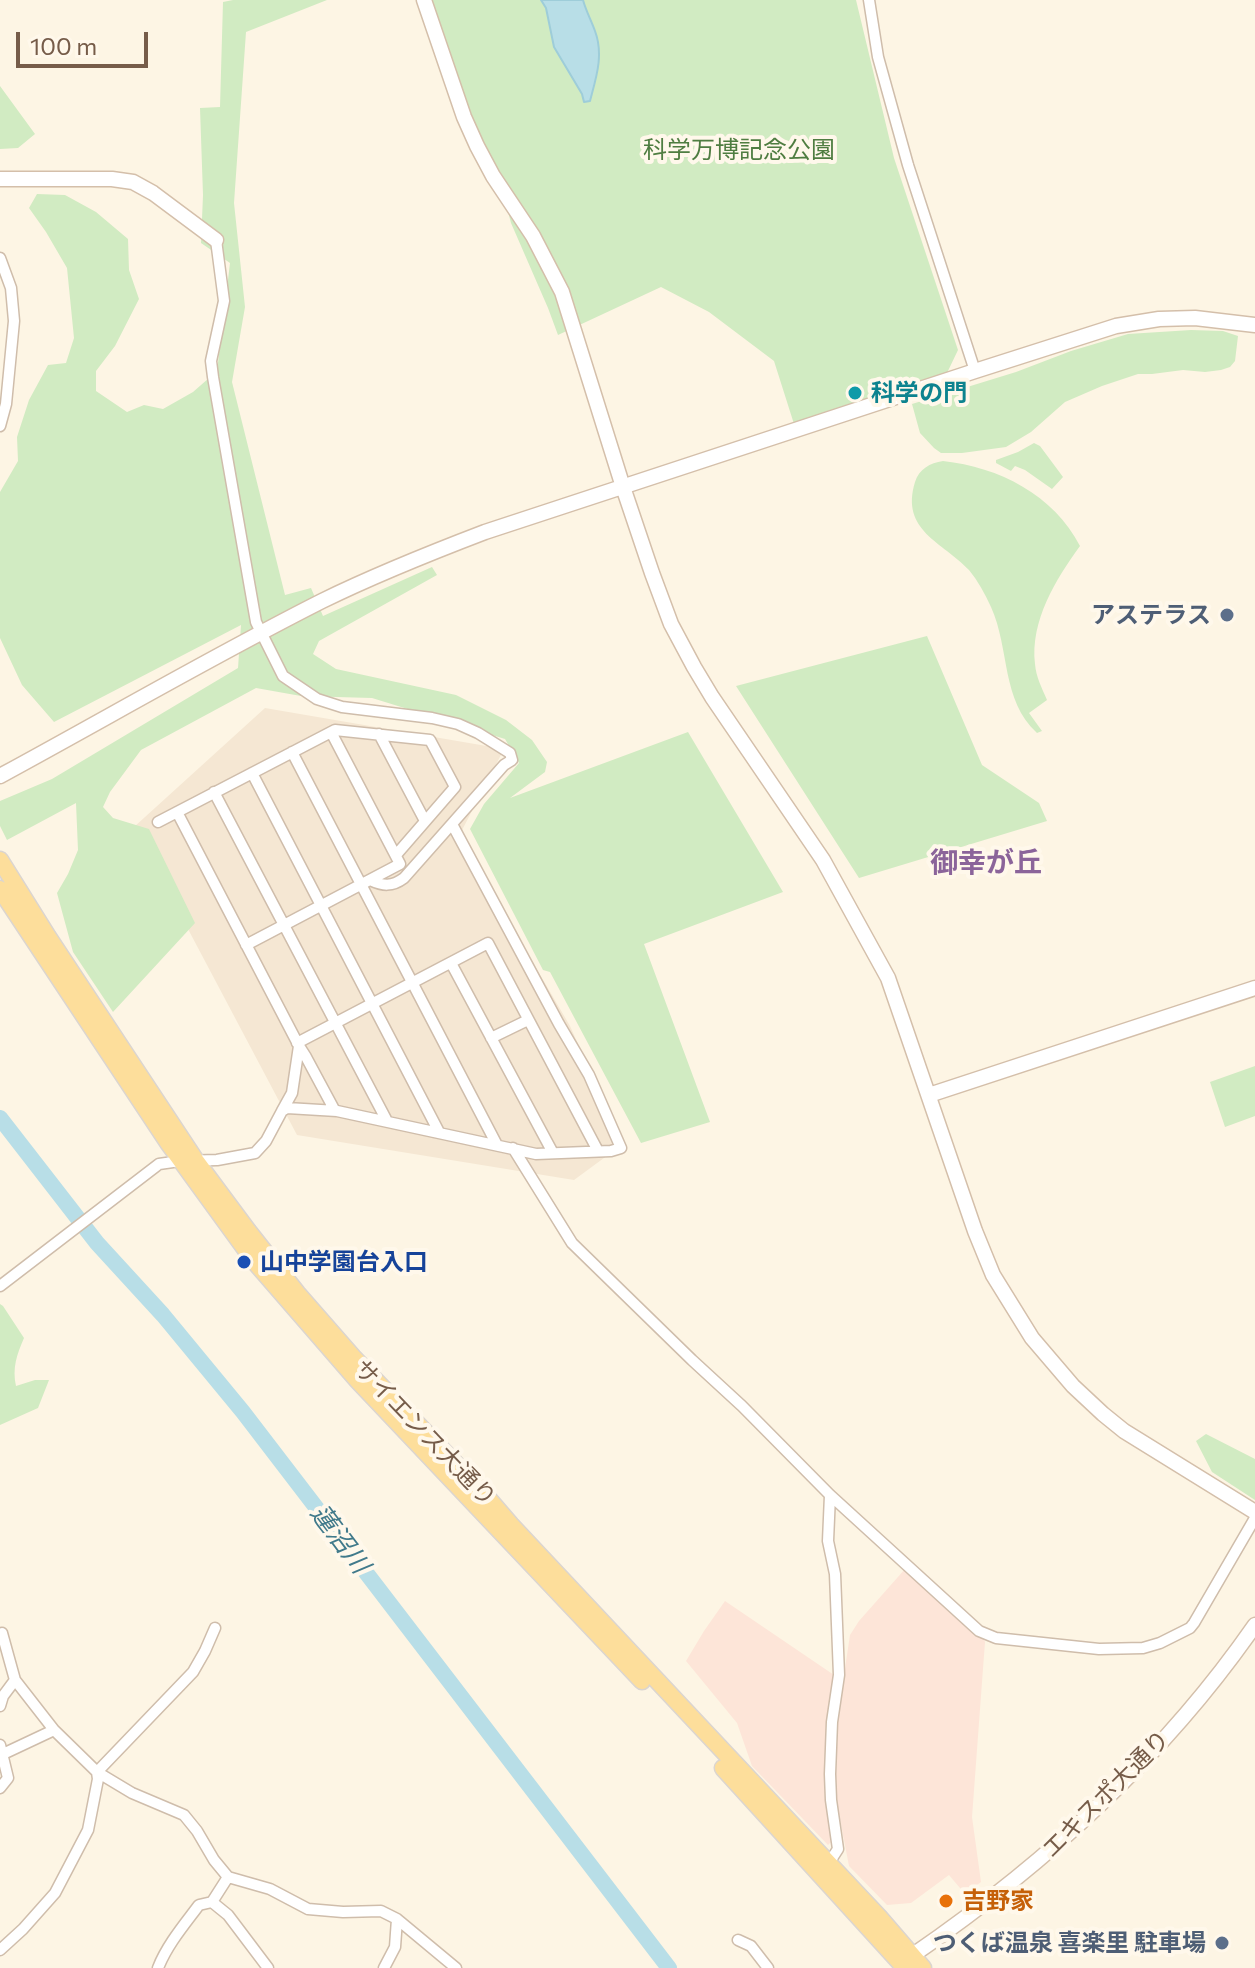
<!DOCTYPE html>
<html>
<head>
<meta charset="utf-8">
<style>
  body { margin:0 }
  #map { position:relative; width:1255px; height:1968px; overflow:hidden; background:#fdf5e4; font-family:Commissioner,sans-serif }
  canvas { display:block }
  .scale { position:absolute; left:16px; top:32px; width:132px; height:36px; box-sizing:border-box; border:4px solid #765c49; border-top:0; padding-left:10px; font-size:24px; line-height:28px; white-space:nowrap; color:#765c49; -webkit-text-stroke:6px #fff8eb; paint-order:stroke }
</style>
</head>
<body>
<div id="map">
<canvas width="1255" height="1968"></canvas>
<div class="scale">100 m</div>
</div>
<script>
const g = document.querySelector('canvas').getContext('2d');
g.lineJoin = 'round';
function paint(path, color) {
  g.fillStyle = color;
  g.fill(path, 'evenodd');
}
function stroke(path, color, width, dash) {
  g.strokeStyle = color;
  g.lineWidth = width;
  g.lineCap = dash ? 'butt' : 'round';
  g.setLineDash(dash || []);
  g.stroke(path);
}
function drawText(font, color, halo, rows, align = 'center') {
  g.font = font + ' Commissioner,"Noto Sans JP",sans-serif';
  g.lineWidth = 8;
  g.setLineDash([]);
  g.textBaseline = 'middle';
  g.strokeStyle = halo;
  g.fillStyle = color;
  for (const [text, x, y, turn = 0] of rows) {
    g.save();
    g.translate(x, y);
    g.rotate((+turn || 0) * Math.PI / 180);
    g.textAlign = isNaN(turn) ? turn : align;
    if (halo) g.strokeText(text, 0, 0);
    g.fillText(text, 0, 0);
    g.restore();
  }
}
paint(new Path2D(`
  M265,708L504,749L459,836L570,1026L623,1144L574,1180L297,1135L134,827Z`), '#f5e7d3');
paint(new Path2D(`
  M905,1569L983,1638L985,1642L972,1817L981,1882L965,1894L949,1875L911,1903L887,1905L849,1866L837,1804L835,1773L837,1721L850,1635L859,1621Z
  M725,1601L834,1675L828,1719L825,1789L831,1842L828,1845L752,1766L737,1723L686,1661L704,1631Z`), '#fde5d8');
paint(new Path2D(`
  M233,0H327L246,32L234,203L245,307L232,382L285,595L311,588L323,616L432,567L437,575L319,641L313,654L336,669L456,695L506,720L532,740L547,762L545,772L510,798L688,732L783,892L644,944L710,1122L641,1143L550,972L543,970L470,829L484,804L519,763L505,739L372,698L301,696L256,688L141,750L110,792L103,807L113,818L149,829L195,923L113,1012L73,952L57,893L68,874L78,850L76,803L7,840L0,826V801L52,779L238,668L241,625L54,722L22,685L0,638V492L18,461L17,437L29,400L48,365L66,363L74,338L67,268L46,232L29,208L37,194L65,195L96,212L128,239L129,270L139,299L115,346L96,371V391L127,412L144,405L163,409L193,392L217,371L230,263L201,243L203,195L200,108L220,107L223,2Z
  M428,0H856L894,158L958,350L947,373L794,424L774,361L709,312L661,287L558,335L548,308L511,223L499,177L481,146Z
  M0,86L35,134L18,148L0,149Z
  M1191,330L1223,331L1238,336L1235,361L1230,367L1221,370L1205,372L1183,370L1152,374H1138L1102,386L1065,402L1031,432L1006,447L962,453H941L934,448L920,433L912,404L1016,372L1071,351L1128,334Z
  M1034,443L1040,446L1063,477L1052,489L1025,470L1015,466L1011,471L996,463V460L1018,452Z
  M943,461C999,467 1054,495 1080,546C1056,579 1030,621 1035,664C1036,677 1042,688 1047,700L1029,713L1042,731L1037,733C1001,700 1010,649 991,607C985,594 978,581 969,570C943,542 900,531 915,482C919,469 930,463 943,461Z
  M927,636L982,765L1039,803L1047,821L859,878L736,686Z
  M1255,1066V1116L1225,1127L1210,1082Z
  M0,1304L3,1306L24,1338C17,1354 12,1368 16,1386L35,1380H49L38,1408L0,1425Z
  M1206,1434L1255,1459V1500L1212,1472L1196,1441Z`), '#d1ebc2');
const water = new Path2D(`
  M541,0H583C586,11 591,20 595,31C604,55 596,78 590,101L584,102L582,94L554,47L546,8Z`);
paint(water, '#b8dee7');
stroke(water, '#9ecdd9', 2);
stroke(new Path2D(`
  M0,1118L97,1243L163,1315L243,1412L669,1968`), '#b8dee7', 16);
const street = new Path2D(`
  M869,0L878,57L908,165L975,371
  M216,240L224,301L211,361L213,377L256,622L283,676L317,699L342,707L432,718L458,724L478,733L510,753L512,760L504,765L404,878C392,887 383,886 370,880
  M0,258L11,288L14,321L6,404L0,426
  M379,734L425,821
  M292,752L497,1145
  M252,773L439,1132
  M214,792L387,1121
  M177,812L299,1046L292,1093L282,1111
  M158,822L335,730L430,740L455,787L396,855
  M246,945L400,864L331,732
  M451,963L553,1153
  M491,1038L528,1020
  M297,1043L488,943L598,1151
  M299,1046L306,1057L335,1111
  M513,1148L572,1243L692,1360L742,1406L830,1495L979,1631L996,1638L1099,1649L1143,1648L1160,1643L1190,1628L1194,1623L1255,1518
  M0,1286L159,1164L180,1161L217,1160L255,1153L266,1141L282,1111L287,1108L337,1111L536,1154L611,1151L621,1148L589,1075L559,1024L452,824
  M0,1634L2,1633L15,1680L54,1730L97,1772L132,1793L184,1815L197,1831L214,1860L228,1877L270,1889L308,1909L343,1912L381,1911L397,1919L456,1968
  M0,1706L3,1696L15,1680
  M0,1745L8,1778L0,1788
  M3,1754L54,1730
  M827,1866L838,1849L831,1800L830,1774L832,1722L839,1675L835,1574L828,1541L830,1495
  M212,1902L228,1915L268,1968
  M738,1940L751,1946L768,1968
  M0,1950L23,1929L55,1893L88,1830L98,1779L97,1772L193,1672L205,1651L215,1628
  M158,1968C167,1945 184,1925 199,1905L212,1902L228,1877
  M384,1968L395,1947L397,1919`);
const secondary = new Path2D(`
  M424,0L464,117L477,146L493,176L533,236L562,292L623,487L652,573L671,624L694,667L712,697L823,860L888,978L975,1231L993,1275L1032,1338L1073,1386L1103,1414L1124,1431L1255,1512
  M0,179H112L133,182L153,193L216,240
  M0,776C107,718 213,656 322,601C375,575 430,553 485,532L975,371L1116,326L1159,319L1195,318L1255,325
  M929,1095L1255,988
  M913,1955C1044,1865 1164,1756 1255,1625`);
const primary = new Path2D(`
  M0,860L48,937L196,1161L248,1231L297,1293L353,1357L480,1489L511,1525L879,1917L923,1968
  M0,889L169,1144L254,1261L358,1381L642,1681
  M723,1768L905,1968`);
stroke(street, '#cfbdab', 13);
stroke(secondary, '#d4bfaa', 17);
stroke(primary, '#dbd5d0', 19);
stroke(street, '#fff', 10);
stroke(secondary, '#fff', 14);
stroke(primary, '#fdde9b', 16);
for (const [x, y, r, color] of [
  [855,393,8,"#0f9aa8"],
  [1227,615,8,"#5c6f8a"],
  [244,1262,8,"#1a4fb4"],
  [946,1901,8,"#e8710a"],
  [1222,1943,8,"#5c6f8a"]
]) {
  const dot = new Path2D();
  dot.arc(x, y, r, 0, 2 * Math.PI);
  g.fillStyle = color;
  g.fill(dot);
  stroke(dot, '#fff8eb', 3);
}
drawText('24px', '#4f7d41', '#fff8eb', [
  ["科学万博記念公園",739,150]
]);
drawText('bold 24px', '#0d838f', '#fff8eb', [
  ["科学の門",871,393]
], 'left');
drawText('bold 24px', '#4e5e75', '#fff8eb', [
  ["アステラス",1211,615],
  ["つくば温泉 喜楽里 駐車場",1206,1943]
], 'right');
drawText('bold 24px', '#164399', '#fff8eb', [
  ["山中学園台入口",260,1262]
], 'left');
drawText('24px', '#765c49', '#fff8eb', [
  ["サイエンス大通り",425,1433,46],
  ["エキスポ大通り",1106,1794,-45]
]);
drawText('bold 24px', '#c56008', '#fff8eb', [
  ["吉野家",962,1901]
], 'left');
drawText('italic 26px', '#417a8b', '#fff8eb', [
  ["蓮沼川",340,1539,53]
]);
drawText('bold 28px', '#8b649a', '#fff8eb', [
  ["御幸が丘",986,863]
]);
</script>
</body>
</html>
